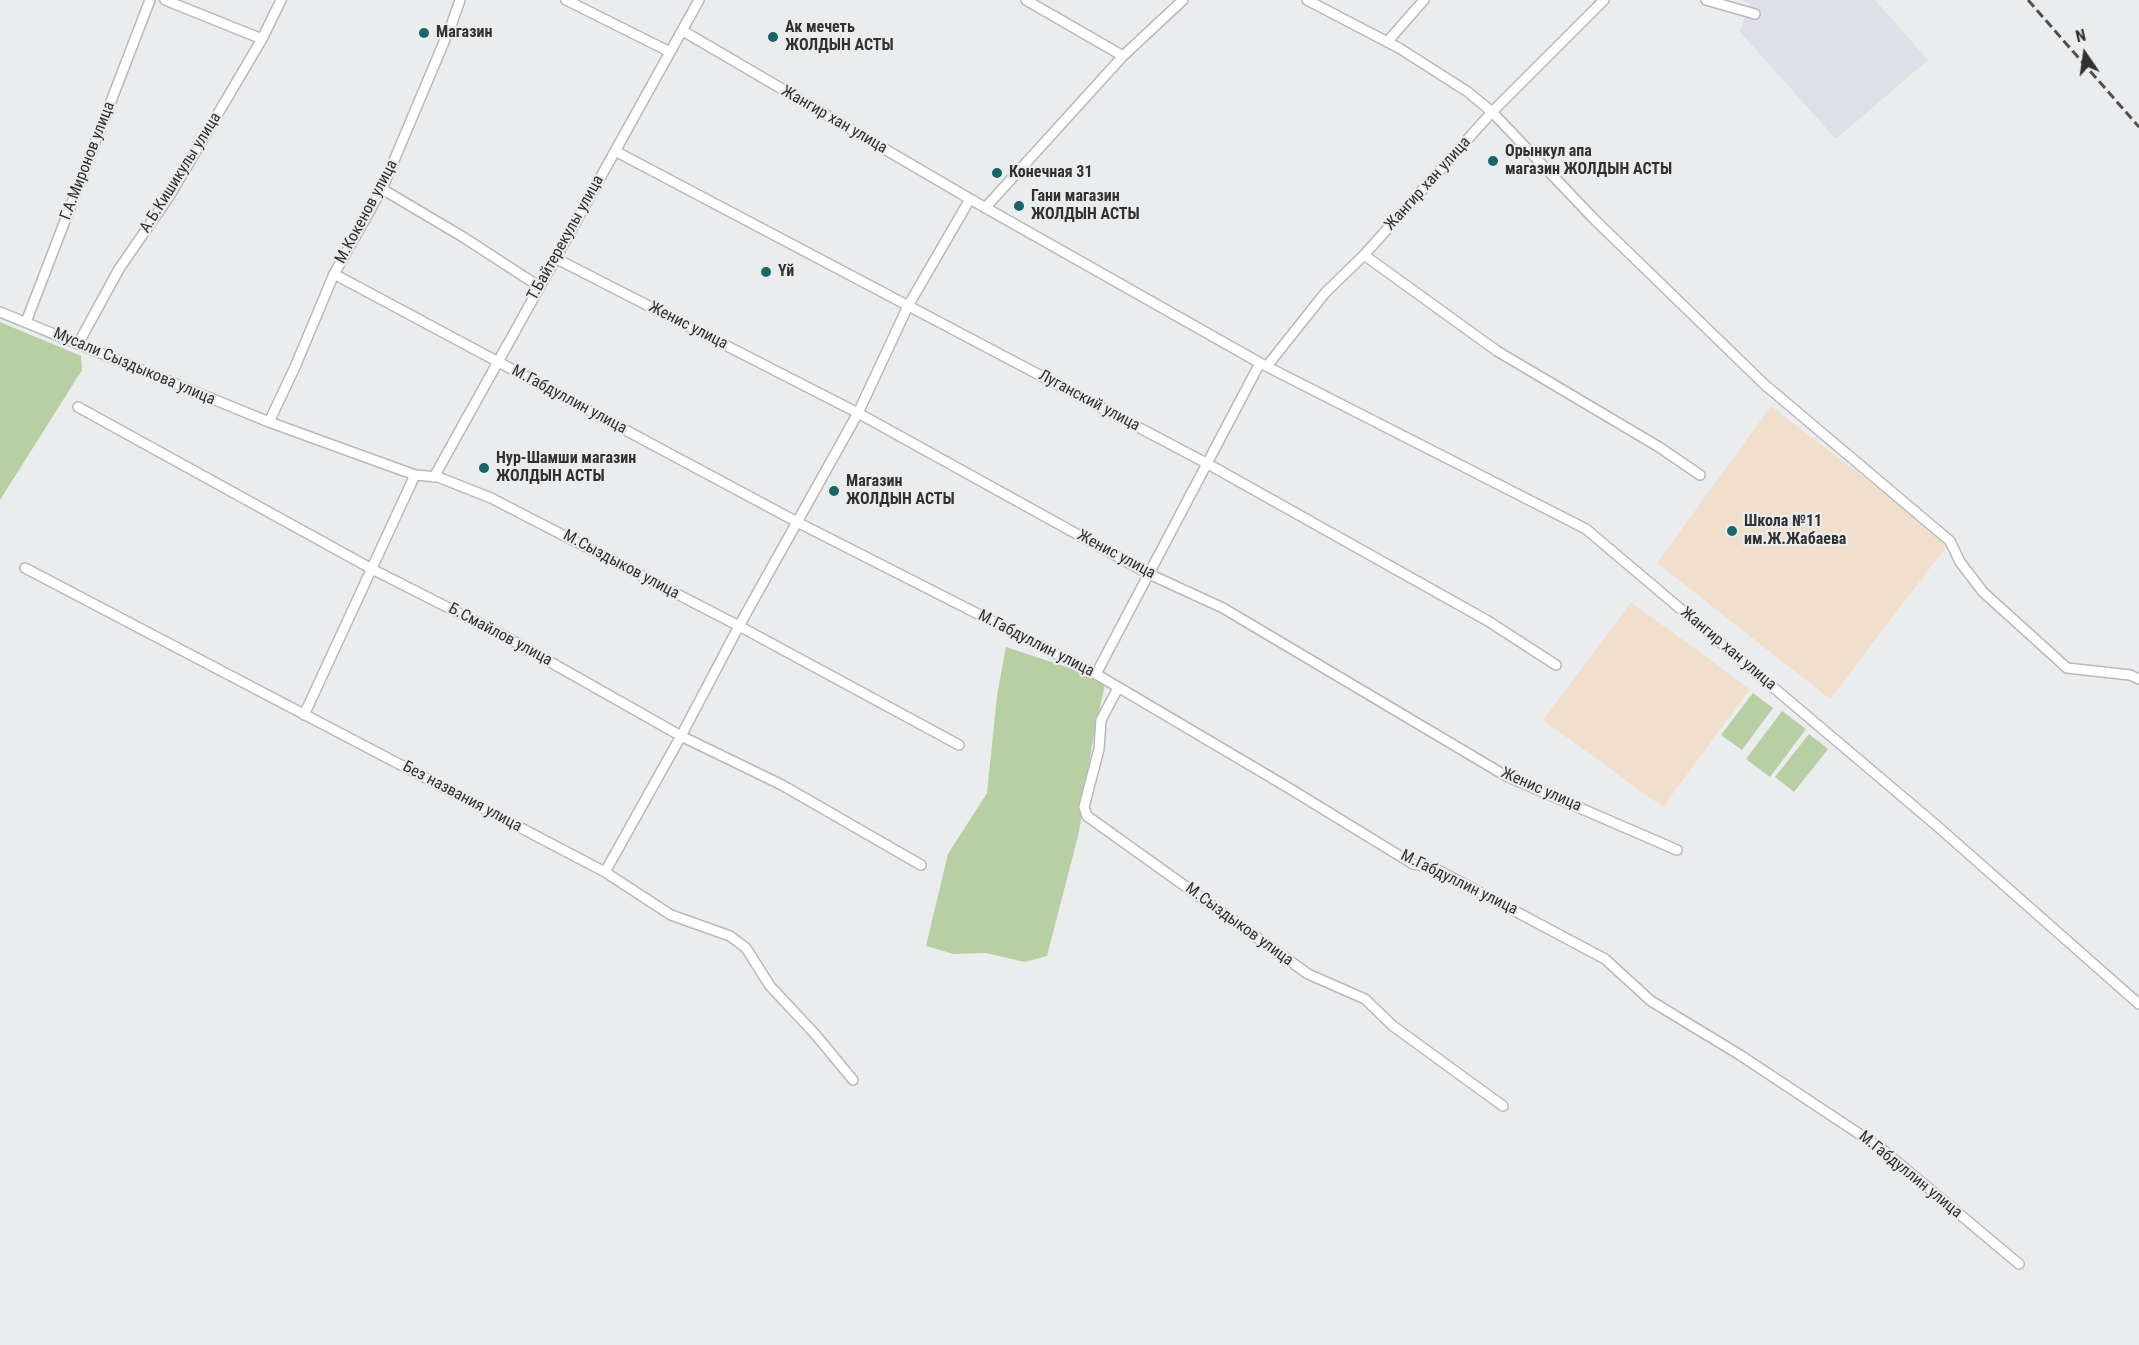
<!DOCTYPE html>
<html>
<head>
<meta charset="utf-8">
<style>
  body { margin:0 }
  #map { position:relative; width:2139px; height:1345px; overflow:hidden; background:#ebeced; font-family:"Roboto Condensed",sans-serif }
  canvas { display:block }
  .north { position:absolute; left:2055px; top:24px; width:60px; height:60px; -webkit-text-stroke:4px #ebeced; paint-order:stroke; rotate:347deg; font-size:16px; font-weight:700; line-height:24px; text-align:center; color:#313132 }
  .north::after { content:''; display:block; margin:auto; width:21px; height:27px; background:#313132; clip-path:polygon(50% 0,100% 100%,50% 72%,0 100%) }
</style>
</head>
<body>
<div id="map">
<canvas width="2139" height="1345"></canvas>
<div class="north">N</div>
</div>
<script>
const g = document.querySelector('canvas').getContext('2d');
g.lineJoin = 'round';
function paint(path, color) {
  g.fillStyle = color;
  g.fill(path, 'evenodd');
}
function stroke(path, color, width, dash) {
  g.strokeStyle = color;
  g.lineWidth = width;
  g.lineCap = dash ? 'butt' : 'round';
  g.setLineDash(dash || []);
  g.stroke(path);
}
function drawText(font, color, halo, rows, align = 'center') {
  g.font = font + ' "Roboto Condensed",sans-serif';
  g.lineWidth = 4.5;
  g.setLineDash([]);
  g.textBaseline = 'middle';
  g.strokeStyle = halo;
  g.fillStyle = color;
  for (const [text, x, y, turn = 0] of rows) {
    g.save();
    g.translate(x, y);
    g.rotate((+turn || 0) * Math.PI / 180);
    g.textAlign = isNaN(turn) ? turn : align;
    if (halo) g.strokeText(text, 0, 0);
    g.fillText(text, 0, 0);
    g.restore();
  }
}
paint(new Path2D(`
  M1742,0H1875L1928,60L1836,139L1740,32L1749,4Z`), '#dedfe8');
paint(new Path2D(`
  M1771,406L1949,543L1830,699L1657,563Z
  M1631,602L1750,689L1663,807L1543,720Z`), '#f0dfcd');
paint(new Path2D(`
  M0,322L81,356L82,370L0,500Z
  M1006,647L1088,674L1105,684L1092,745L1079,832L1047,956L1025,962L986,953L954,954L926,946L948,854L987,793L997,696Z
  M1753,693L1773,708L1742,750L1721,735Z
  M1782,711L1806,729L1770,777L1746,759Z
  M1809,734L1828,749L1794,792L1775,777Z`), '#b8cea3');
const street = new Path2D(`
  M165,0L262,39
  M566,0L670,52
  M1026,0L1123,56
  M1307,0L1399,48L1468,92L1492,112L1594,219L1764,384L1950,541L1960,562L1983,592L2067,668L2130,675L2139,679
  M1706,0L1755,14
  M683,31L970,199L1260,363L1586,529L1936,825L2139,1004
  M1387,42L1424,0
  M615,151L1208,464L1488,621L1556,665
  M382,189L463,237L540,287
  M985,208L1123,56L1183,0
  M1364,255L1497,351L1659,447L1700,475
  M555,258L858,413L1149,574L1223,608L1506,776L1677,850
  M334,274L799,523L1096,674L1284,785L1413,864L1436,869L1605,959L1651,1001L1740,1055L1882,1149L2019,1264
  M0,312L269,422L415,475L438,477L491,498L739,626L959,745
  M26,322L150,0
  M78,344L119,269L170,195L262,39L281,0
  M1267,366L1325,293L1364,255L1492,112L1604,0
  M78,407L372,569L506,637L681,736L782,785L921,865
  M269,422L295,367L334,274L382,189L452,23L460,0
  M434,477L699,0
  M25,568L605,872L671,915L730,936L746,948L770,986L815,1034L853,1080
  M1096,674L1260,363
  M1118,688L1101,720L1099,749L1084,807L1087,816L1308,974L1365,999L1393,1026L1503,1106
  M304,715L415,475
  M605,872L681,736L739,626L858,413L908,306L970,199`);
stroke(street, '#b9b9bb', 12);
stroke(street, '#fff', 9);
stroke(new Path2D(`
  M2028,0L2139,127`), '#505051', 3, [9, 4.5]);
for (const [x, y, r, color] of [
  [424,33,6,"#186668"],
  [773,37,6,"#186668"],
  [1493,161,6,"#186668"],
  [997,173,6,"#186668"],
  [1019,206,6,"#186668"],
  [766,272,6,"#186668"],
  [484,468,6,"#186668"],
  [834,491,6,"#186668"],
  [1732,531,6,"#186668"]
]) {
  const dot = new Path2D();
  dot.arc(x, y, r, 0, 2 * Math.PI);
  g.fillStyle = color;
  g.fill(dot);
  stroke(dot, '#ebeced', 2);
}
drawText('bold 16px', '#313132', '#ebeced', [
  ["Ак мечеть",785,28],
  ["ЖОЛДЫН АСТЫ",785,46],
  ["Магазин",436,33],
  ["Орынкул апа",1505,152],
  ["магазин ЖОЛДЫН АСТЫ",1505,170],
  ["Конечная 31",1009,173],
  ["Гани магазин",1031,197],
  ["ЖОЛДЫН АСТЫ",1031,215],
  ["Үй",778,272],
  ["Нур-Шамши магазин",496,459],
  ["ЖОЛДЫН АСТЫ",496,477],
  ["Магазин",846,482],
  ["ЖОЛДЫН АСТЫ",846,500],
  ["Школа №11",1744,522],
  ["им.Ж.Жабаева",1744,540]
], 'left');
drawText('16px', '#313132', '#ebeced', [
  ["Жангир хан улица",834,120,30],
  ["Г.А.Миронов улица",88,161,-69],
  ["А.Б.Кишикулы улица",181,173,-58],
  ["Жангир хан улица",1428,184,-48],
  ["М.Кокенов улица",367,212,-62],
  ["Т.Байтерекулы улица",566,238,-61],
  ["Женис улица",688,326,27],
  ["Мусали Сыздыкова улица",134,367,23],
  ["М.Габдуллин улица",569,400,28],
  ["Луганский улица",1089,401,28],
  ["Женис улица",1116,555,28],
  ["М.Сыздыков улица",621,565,28],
  ["Б.Смайлов улица",500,635,28],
  ["М.Габдуллин улица",1036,644,27],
  ["Жангир хан улица",1728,649,40],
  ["Женис улица",1541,790,24],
  ["Без названия улица",462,797,28],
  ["М.Габдуллин улица",1459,883,26],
  ["М.Сыздыков улица",1239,925,36],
  ["М.Габдуллин улица",1910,1175,39]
]);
</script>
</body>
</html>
